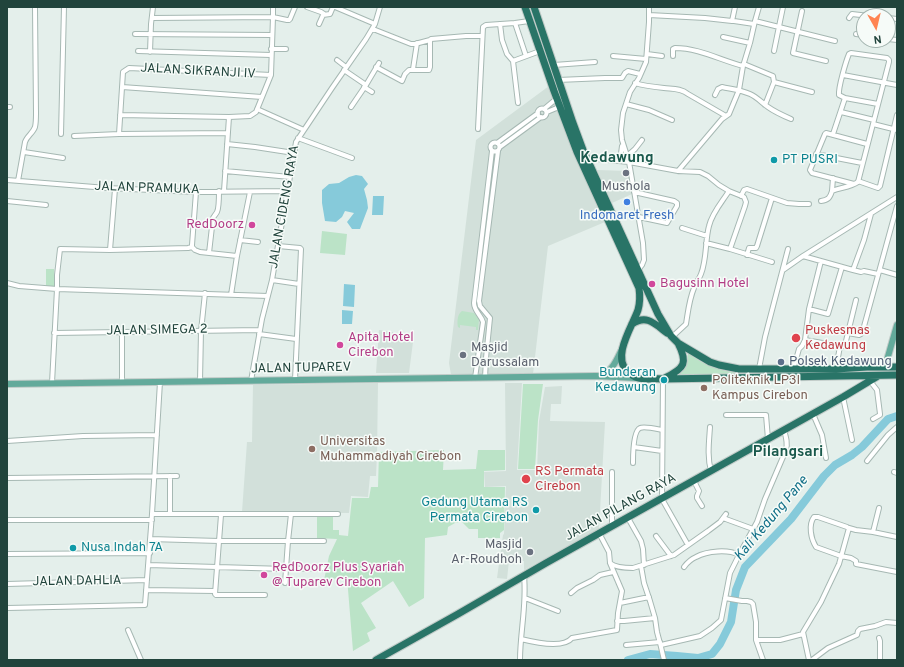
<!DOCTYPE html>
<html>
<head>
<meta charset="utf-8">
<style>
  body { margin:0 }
  #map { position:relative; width:904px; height:667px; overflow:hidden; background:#e4efeb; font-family:Overpass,sans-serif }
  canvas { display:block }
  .frame { position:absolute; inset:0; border:8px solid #21443c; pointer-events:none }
  .north { position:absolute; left:856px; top:8px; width:40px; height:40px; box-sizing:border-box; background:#f6fbf8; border:1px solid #a1b2ad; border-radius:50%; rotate:172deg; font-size:11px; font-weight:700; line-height:16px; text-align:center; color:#21443c }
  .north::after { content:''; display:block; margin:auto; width:14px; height:18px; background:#ff8452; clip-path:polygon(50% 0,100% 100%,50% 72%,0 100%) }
</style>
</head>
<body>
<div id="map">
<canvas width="904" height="667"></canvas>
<div class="frame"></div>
<div class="north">N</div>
</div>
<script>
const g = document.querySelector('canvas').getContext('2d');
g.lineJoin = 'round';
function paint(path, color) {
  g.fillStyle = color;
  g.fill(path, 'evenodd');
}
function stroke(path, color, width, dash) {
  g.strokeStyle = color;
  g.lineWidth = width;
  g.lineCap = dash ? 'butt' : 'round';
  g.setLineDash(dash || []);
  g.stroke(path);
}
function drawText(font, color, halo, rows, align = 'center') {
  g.font = font + ' Overpass,sans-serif';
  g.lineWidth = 3;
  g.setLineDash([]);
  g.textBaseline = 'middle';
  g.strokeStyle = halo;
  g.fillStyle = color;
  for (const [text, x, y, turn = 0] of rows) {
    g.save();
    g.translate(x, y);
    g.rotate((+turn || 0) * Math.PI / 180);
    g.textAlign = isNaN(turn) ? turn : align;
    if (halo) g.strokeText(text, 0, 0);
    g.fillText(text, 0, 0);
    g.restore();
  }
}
paint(new Path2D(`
  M549,86L605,222L548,246L533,374L451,375L449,363L476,140Z
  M597,170L628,171L632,194L612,203Z
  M379,330L393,332V334H414L409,373H376Z
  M378,383L377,455L376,476H370L368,497L351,496L349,513L242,512L247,442H252L253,385Z
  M505,383H522L517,470H537L539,421L545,387L562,386L561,404H551L550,421L605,422L599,529L524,570V561H509L507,579L497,578L503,535L504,534L506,486L485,487L484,472L506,471Z`), '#d2e0da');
paint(new Path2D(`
  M322,231L347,234L345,255L320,253Z
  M46,269H54V286H46Z
  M462,311L474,313L479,319L478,330H476V327L460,325V328L458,327C457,323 457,314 462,311Z
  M688,353C706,367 723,371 745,374L677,375C685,367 687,365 688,353Z
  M523,384H543L538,420L535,469H518Z
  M444,450L443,470L476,469L478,450H505V470L484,471V487H505L504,530L500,533V538H478V529H469L462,522L455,523L448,527L447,535L425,538L424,598L409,607L393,581L361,603L376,628L367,633L370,641L353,651L347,577L324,580L329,556L337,539L317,538V516L333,517V530H339V535L348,536L352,498H369L371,487H378L379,452Z`), '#bbe3c7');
paint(new Path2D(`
  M356,175L362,176L368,184L364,189L367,200L368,208L360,229H352L347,222L354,213L345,211L342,217L336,222L325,221L322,203V190L329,184L339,183L349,177Z
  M373,196H384L383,215H372Z
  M344,284L355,285L354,307L343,306Z
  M342,310L353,311L352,324H342Z`), '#86cada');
stroke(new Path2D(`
  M628,660L650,654L677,656L698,658L712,654L720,644L731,622L736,590L745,567L791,519L824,476L835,465L852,455L862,447L888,419L897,416`), '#86cada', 8);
const street = new Path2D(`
  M307,7L321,12L324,14
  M335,7L375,24
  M802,11L793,53L826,61
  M649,15L705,18L732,21L735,7
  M152,18L273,17L287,20H289L290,19L295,7
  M849,18L852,14L869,16
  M888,18L897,19
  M734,21L754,24
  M755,21L835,41
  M515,23L526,56
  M319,24L323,15L330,14L333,7
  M500,24L502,40L507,54L513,61L518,103
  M373,29L411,44H415L430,40
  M135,34L272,35
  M856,34L864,35
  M723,37L750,43
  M888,39L897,40
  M271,49H286
  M138,51L271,55
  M774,51L783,7
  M150,52L151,24L153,7
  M647,54L662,56
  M613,56L646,59
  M673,56V49L675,48C699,48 720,60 743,66
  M337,60L346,67
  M513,61L540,51
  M744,64L773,76L774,82L765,105
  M554,65L595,62
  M376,67L402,81L405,74L409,70H429L430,67V40L431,39L466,36H482
  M413,69L417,43
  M344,70L366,85
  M843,75L897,85
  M558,80L605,78H622L625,73L628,71L640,74
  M774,82L812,92
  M635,83C644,86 654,87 664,88C672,89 681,88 688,94L726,116
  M122,87L262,97
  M364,87L372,92
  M715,95L718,89L722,87C731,89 741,90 750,94C757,97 762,103 768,107C775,112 784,116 791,119
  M626,104L649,110L672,120
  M7,107H10
  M351,107L366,85L379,63
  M537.5 113a4.5 4.5 0 1 1 9 0a4.5 4.5 0 1 1-9 0Z
  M257,109L304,130
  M544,109L556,99
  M547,112L559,107
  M841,112L874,120
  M120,115L229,117L250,116L256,112L271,75L273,17V7
  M873,124L897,130
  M478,129L483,27L486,25L515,23L529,21
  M61,134L64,7
  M119,134L123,72L129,68L271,75
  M833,134L845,98
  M74,136L119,134L228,133
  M298,138L352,158
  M490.5 147a4.5 4.5 0 1 1 9 0a4.5 4.5 0 1 1-9 0Z
  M497,143L538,113
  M227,144L255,147L294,153
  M500,147L541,117
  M24,152L63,158
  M816,154L862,163
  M627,156L635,149L642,140
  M587,158L629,162L678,171L700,172L708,176L719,185L729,191L744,197L746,202L745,206L730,249L772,262
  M620,161L622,146
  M225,171L290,177
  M678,171L722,119L729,114L739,90L743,66L750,43L755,21L759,7
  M7,180L107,188L196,192L287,191
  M18,181L25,142C27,136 33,133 35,127C36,123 36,117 36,113L35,7
  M858,181L878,188L880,186L897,115
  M854,184L812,173L810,170L825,134L826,133L867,144
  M224,191L229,117
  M832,191L833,178
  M634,192L674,201L677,203V206L667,223L639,217
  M741,196L744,190L747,189L787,203L799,204H809
  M7,201L46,205
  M821,201C828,200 830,198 832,191C841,187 849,188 858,182L889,62V60L887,58L851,53L849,54C846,61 838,88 839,95L845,98L878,104
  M682,228L707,236
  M240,240L258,242
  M706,243L730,249
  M278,246L300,248L301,249L295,380
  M192,247L195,250L200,252L237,256
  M110,250L115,189
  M209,253L213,218C214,216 216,214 217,212C219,208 219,196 219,191
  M747,255L749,248H756L757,246L772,198
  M803,256L853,270L864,240L871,214
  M638,270L642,265L644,260L643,243L629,162L622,140L621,130L623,113L630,92L639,78L646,62L649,22V7
  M783,270L803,256L897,197
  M853,270L861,272L864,271L878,274
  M880,270L897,275
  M272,280L299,284
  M7,283L19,286L57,289L268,296
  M231,295L237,256L250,192
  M809,309L828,314L842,267
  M54,333L260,330
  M848,333L859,335L861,334L863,330L897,206
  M259,334L296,339
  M672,337L686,324C688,312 689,300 694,288C696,283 699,279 701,274C707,259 705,241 709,226C712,213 722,202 729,191
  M805,340L840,346
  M759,369L765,337L788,249
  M836,369L840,346L841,345L844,346L845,345L856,300
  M793,370L799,349L802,346L805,340L809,309L821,261
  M475,378L483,322C481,315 474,311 474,303L492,151
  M485,378L486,358L490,318L480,306L479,301L498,151
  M663,379L662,499L688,545
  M200,381L201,331L205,293
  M251,381L262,319L272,280L296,142L332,88L366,39L375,24L380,7
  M870,381L877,390L880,414V415L873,419
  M122,382V332
  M52,383L57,289V275L60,249L110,250L188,248L192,247V245L196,192
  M843,397L852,440
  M813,414L822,435L826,458
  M726,415H766L768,439
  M710,427C709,442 707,457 711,471
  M7,441L83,436L157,435
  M634,447L662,451
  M867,461L888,435L897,427
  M633,463C633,456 633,431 640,428C644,426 657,429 662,430
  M894,472L897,473
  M170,476V514
  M7,478L177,476
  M694,481L699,491L697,496V498L702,506
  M152,514H338
  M221,515L215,594L216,595H265
  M628,518L641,541L643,549L644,565
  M723,518L753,529
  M7,520H152
  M612,526V472
  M847,527L818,517H814C808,525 811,539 816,547L841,556L851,558L856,561V564L897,572
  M873,532L879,508
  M656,536L671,556
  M150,539L219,541H288L291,514
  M7,554L150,553
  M610,563C616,568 626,568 633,568L674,555L708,531L720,522L726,514
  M148,565L286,569L323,568
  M641,566L644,583L650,601L655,618L657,632L661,647L664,660
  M684,567C687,563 691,559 696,557C707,551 728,549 739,555
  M285,583L288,541H324
  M7,584L147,580
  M146,590L215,591
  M571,593L577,588L593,580L600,575L613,572
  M525,598L558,611
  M725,598L742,601H747L751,602L753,604L756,622V640L763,660
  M620,603L649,597
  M7,608L145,605L152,514L160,382
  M617,621H624L655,618
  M128,630L141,660
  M879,638L880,641V660
  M521,639C533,642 563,649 572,638L617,630L618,613L622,591L610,563L609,552L599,533
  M756,640H780L803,634
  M626,645L660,642
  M661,645L700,636L712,628L721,620L730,573L739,555L757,522L765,499L786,450C788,443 786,437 784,430
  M520,660C520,632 527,604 524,576
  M809,660L803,632L821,602L839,564L849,528L856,530L873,532L897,537
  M812,660L828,648L857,635L858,631L860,629L875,626L886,622L897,623`);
const primary = new Path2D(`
  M885,367L897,325
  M599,376C612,373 617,359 622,349
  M7,384L596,376L637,378`);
const highway = new Path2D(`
  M525,7L554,91L577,152L639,288C640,295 640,303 638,310C632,327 612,356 627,371C630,374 635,377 638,378C645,380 656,378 663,379L897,375
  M534,7L573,123L583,150L658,314L671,336L678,343L710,362L719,365L739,369H836L867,367H897
  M632,324C647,314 655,324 667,333
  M665,378C685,368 688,363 678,343
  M376,660L458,614L546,563L843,397L878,376`);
stroke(street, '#a6b8b3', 6);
stroke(primary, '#c1cbc8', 8);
stroke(highway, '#c1cbc8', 9);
stroke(street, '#fff', 4);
stroke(primary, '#63aa9b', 6);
stroke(highway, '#297467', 7);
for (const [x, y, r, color] of [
  [774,160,4,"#0f9aa8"],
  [626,173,4,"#6b7280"],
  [627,202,4,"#3f7fe0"],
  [252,225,4,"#d1479c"],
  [652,284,4,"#d1479c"],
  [796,338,5,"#e0444e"],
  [340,345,4,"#d1479c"],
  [463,355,4,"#6b7280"],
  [781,362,4,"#5c6f8a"],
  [664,380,4,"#0f9aa8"],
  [704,388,4,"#8d6e63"],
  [312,449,4,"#8d6e63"],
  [526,479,5,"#e0444e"],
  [536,510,4,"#0f9aa8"],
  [73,548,4,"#0f9aa8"],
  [530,552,4,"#6b7280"],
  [264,575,4,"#d1479c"]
]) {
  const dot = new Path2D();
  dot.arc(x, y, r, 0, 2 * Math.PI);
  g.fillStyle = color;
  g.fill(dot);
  stroke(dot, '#f6fbf8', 1.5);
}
drawText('13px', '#21443c', '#f6fbf8', [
  ["JALAN SIKRANJI IV",198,72,3],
  ["JALAN PRAMUKA",147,189,2],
  ["JALAN CIDENG RAYA",285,207,-80],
  ["JALAN SIMEGA 2",157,331,-1],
  ["JALAN TUPAREV",301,369,-1],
  ["JALAN PILANG RAYA",621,508,-29],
  ["JALAN DAHLIA",77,582,-1]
]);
drawText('13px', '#0d838f', '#f6fbf8', [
  ["PT PUSRI",782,160],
  ["Bunderan",656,373,"right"],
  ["Kedawung",656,388,"right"],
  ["Gedung Utama RS",528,503,"right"],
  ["Permata Cirebon",528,518,"right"],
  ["Nusa Indah 7A",81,548]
], 'left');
drawText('13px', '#5b616d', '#f6fbf8', [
  ["Mushola",626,187],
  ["Masjid",471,348,"left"],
  ["Darussalam",471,363,"left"],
  ["Masjid",522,545,"right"],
  ["Ar-Roudhoh",522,560,"right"]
]);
drawText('13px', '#366cbe', '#f6fbf8', [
  ["Indomaret Fresh",627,216]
]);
drawText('13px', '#b23c85', '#f6fbf8', [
  ["RedDoorz",244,225,"right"],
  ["Bagusinn Hotel",660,284],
  ["Apita Hotel",348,338],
  ["Cirebon",348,353],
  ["RedDoorz Plus Syariah",272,568],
  ["@ Tuparev Cirebon",272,583]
], 'left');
drawText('13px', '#be3a42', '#f6fbf8', [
  ["Puskesmas",805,331],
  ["Kedawung",805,346],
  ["RS Permata",535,472],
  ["Cirebon",535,487]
], 'left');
drawText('13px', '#4e5e75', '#f6fbf8', [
  ["Polsek Kedawung",789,362]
], 'left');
drawText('13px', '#785e54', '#f6fbf8', [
  ["Politeknik LP3I",712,381],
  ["Kampus Cirebon",712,396],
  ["Universitas",320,442],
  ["Muhammadiyah Cirebon",320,457]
], 'left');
drawText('italic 14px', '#127088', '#f6fbf8', [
  ["Kali Kedung Pane",772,519,-50]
]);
drawText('bold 15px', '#1a594c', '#f6fbf8', [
  ["Kedawung",617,159],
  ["Pilangsari",788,453]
]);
</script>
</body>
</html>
